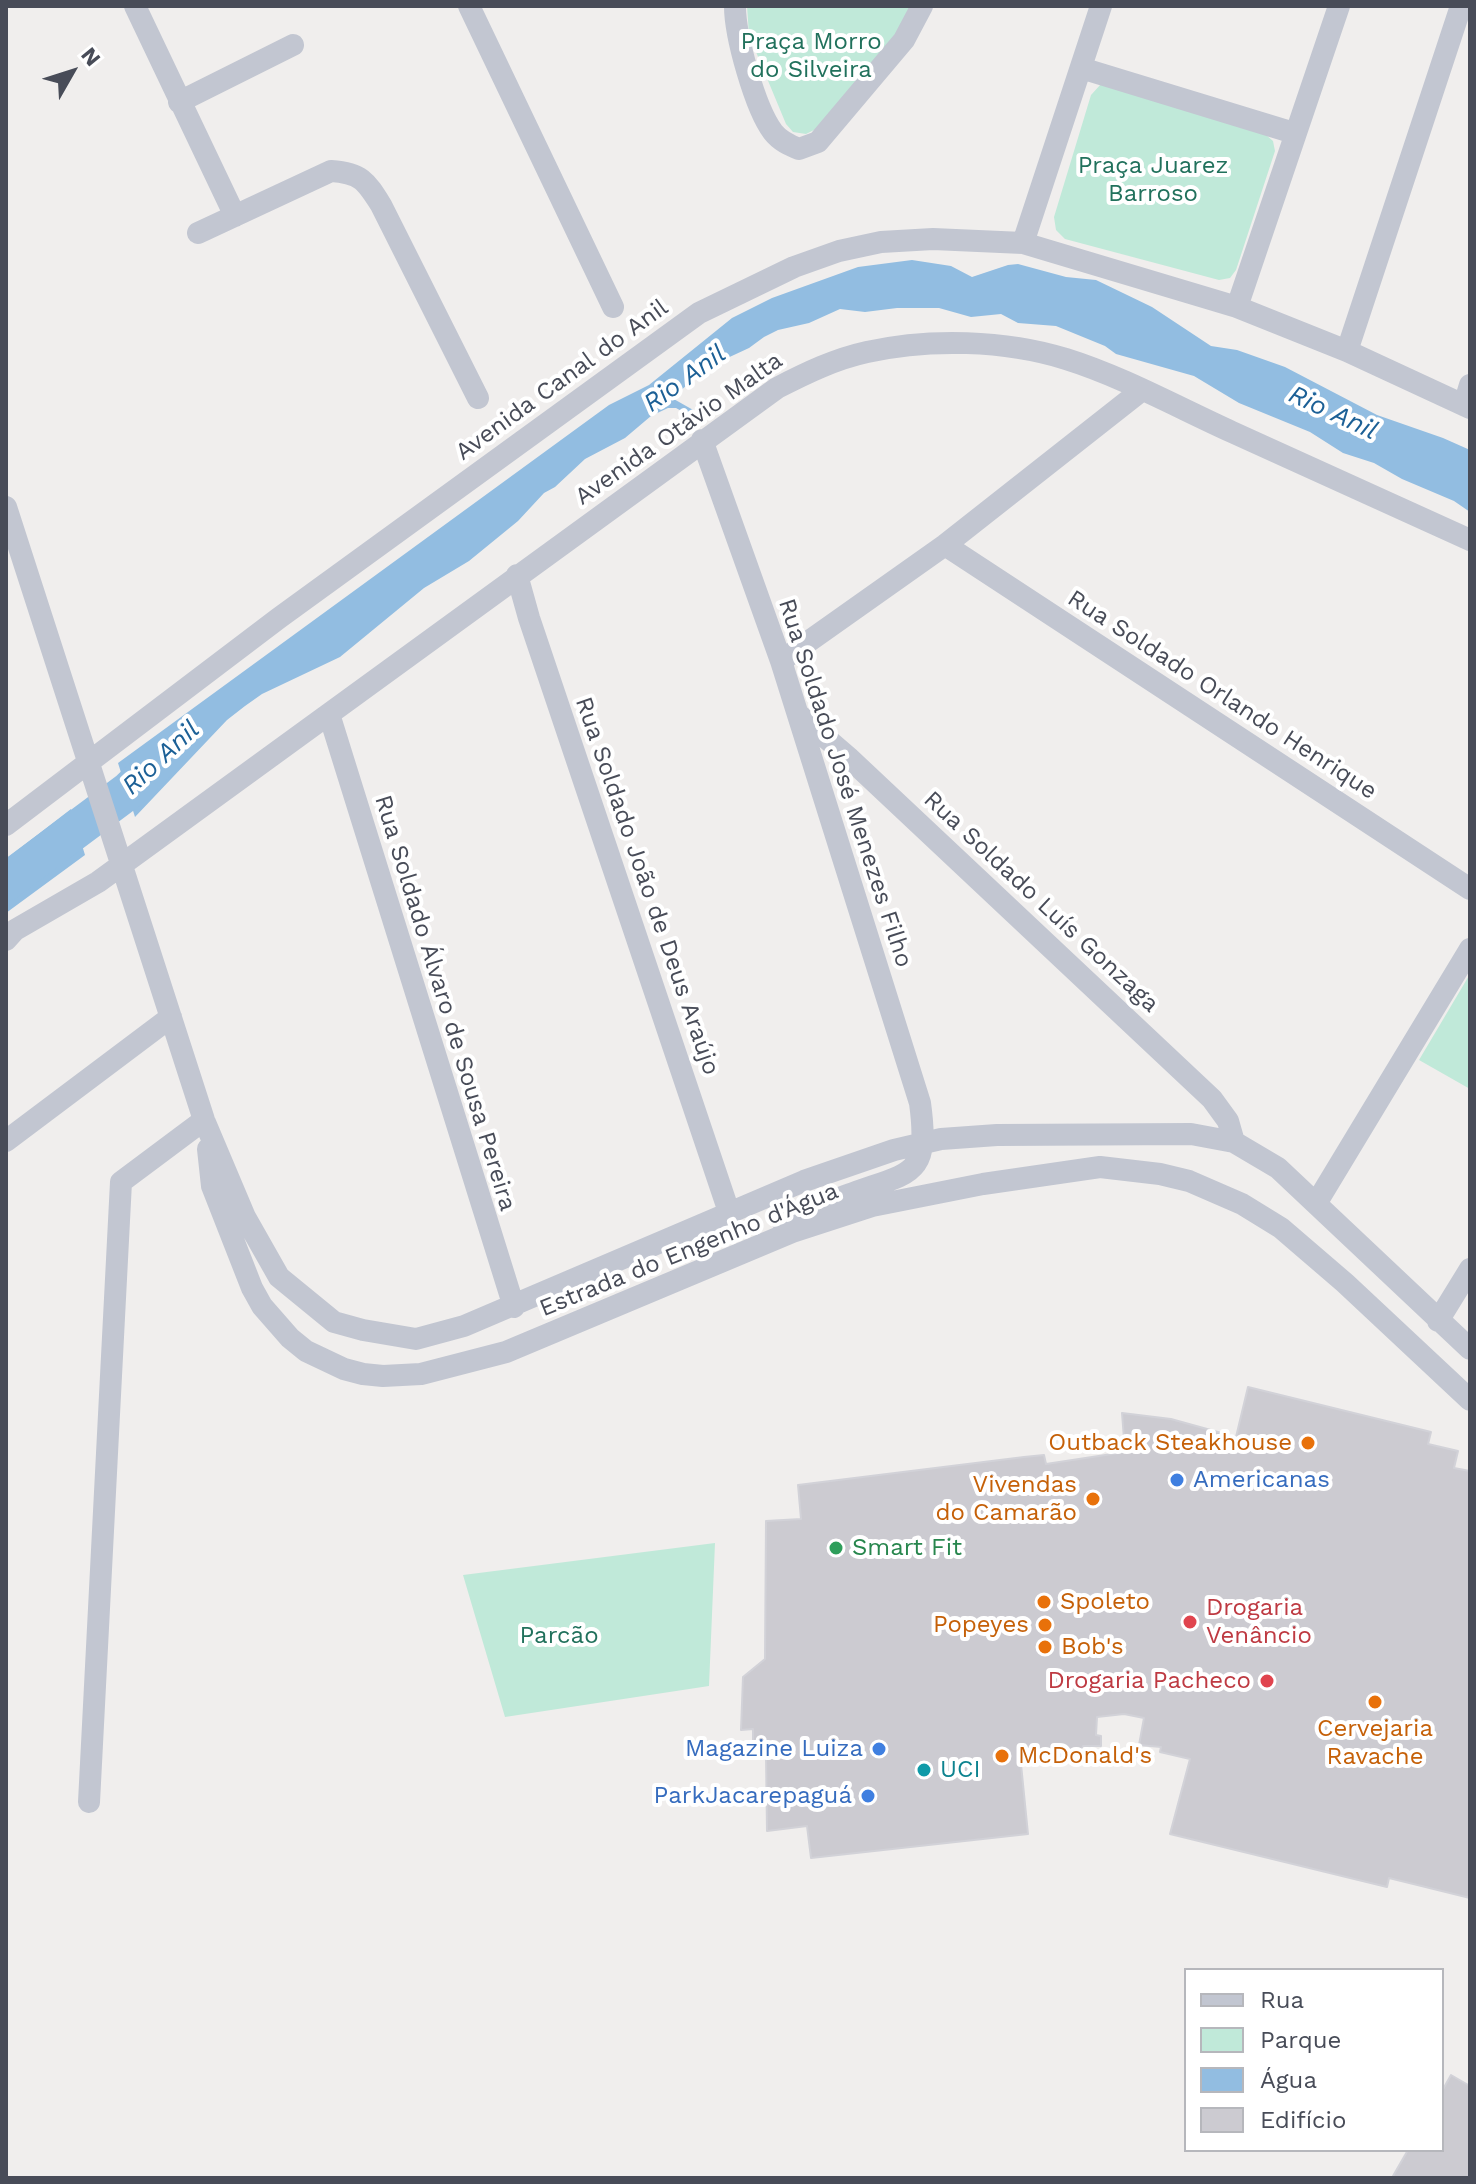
<!DOCTYPE html>
<html>
<head>
<meta charset="utf-8">
<style>
  body { margin:0 }
  #map { position:relative; width:1476px; height:2184px; overflow:hidden; background:#f0eeed; font-family:"Work Sans",sans-serif }
  canvas { display:block }
  .frame { position:absolute; inset:0; border:8px solid #484c58; pointer-events:none }
  .legend { position:absolute; left:1184px; top:1968px; width:260px; height:184px; box-sizing:border-box; background:#fff; border:2px solid #b6b7bc; margin:0; padding:10px 14px; list-style:none; font-size:24px; color:#484c58 }
  .legend li { display:flex; align-items:center; gap:16px; height:40px }
  .legend b { width:40px; border:2px solid #b6b7bc }
  .north { position:absolute; left:32px; top:32px; width:80px; height:80px; -webkit-text-stroke:6px #fff; paint-order:stroke; rotate:51deg; font-size:22px; font-weight:700; line-height:32px; text-align:center; color:#484c58 }
  .north::after { content:''; display:block; margin:auto; width:28px; height:36px; background:#484c58; clip-path:polygon(50% 0,100% 100%,50% 72%,0 100%) }
</style>
</head>
<body>
<div id="map">
<canvas width="1476" height="2184"></canvas>
<div class="frame"></div>
<ul class="legend">
<li><b style="height:10px;background:#c2c6d1"></b>Rua</li>
<li><b style="height:22px;background:#c0e9d9"></b>Parque</li>
<li><b style="height:22px;background:#92bde1"></b>Água</li>
<li><b style="height:22px;background:#cccbd1"></b>Edifício</li>
</ul>
<div class="north">N</div>
</div>
<script>
const g = document.querySelector('canvas').getContext('2d');
g.lineJoin = 'round';
function paint(path, color) {
  g.fillStyle = color;
  g.fill(path, 'evenodd');
}
function stroke(path, color, width, dash) {
  g.strokeStyle = color;
  g.lineWidth = width;
  g.lineCap = dash ? 'butt' : 'round';
  g.setLineDash(dash || []);
  g.stroke(path);
}
function drawText(font, color, halo, rows, align = 'center') {
  g.font = font + ' "Work Sans",sans-serif';
  g.lineWidth = 8;
  g.setLineDash([]);
  g.textBaseline = 'middle';
  g.strokeStyle = halo;
  g.fillStyle = color;
  for (const [text, x, y, turn = 0] of rows) {
    g.save();
    g.translate(x, y);
    g.rotate((+turn || 0) * Math.PI / 180);
    g.textAlign = isNaN(turn) ? turn : align;
    if (halo) g.strokeText(text, 0, 0);
    g.fillText(text, 0, 0);
    g.restore();
  }
}
paint(new Path2D(`
  M747,6H915L906,24L818,128L806,134L793,132L786,124L749,35Z
  M1101,84L1265,134L1273,141L1275,151L1236,270L1230,278L1219,280L1065,239L1056,230L1054,217L1091,95Z
  M1470,974V1089L1419,1060Z
  M715,1543L709,1686L505,1717L463,1575Z`), '#c0e9d9');
paint(new Path2D(`
  M912,260L951,266L972,277L1008,265L1018,264L1066,277L1096,280L1152,307L1211,346L1237,350L1285,367L1377,415L1443,438L1470,450V512L1454,501L1402,479L1374,463L1343,453L1310,432L1239,403L1194,376L1116,354L1105,346L1056,326L1018,323L1001,314L971,317L939,308H897L865,312L840,309L809,323L778,330L764,337L749,348L708,367L672,398L702,415L696,419L676,408H668L651,416L625,438L585,459L555,487L544,493L518,521L469,561L424,588L340,657L262,694L245,706L227,720L135,817L118,763L609,405L649,385L732,318L772,298L858,267Z
  M71,809L85,855L6,913V859Z`), '#92bde1');
stroke(new Path2D(`
  M6,882L128,791L164,756`), '#92bde1', 38);
const building = new Path2D(`
  M1248,1387L1431,1432L1428,1444L1458,1451L1454,1468L1470,1471V1898L1389,1878L1387,1887L1170,1834L1190,1759L1160,1752L1161,1747L1139,1745L1144,1718L1124,1714L1097,1717L1096,1735L1101,1736V1746H1083L1081,1751L1020,1754L1028,1834L811,1858L807,1826L767,1831L766,1755L753,1756V1729L741,1730L743,1677L765,1659L766,1521L801,1519L798,1485L1024,1457L1044,1455L1046,1464L1125,1452L1122,1413L1171,1419L1236,1437Z
  M1451,2075L1470,2086V2178H1396L1393,2176L1408,2150H1442V2091Z`);
paint(building, '#cccbd1');
stroke(building, '#d2d2d8', 2);
stroke(new Path2D(`
  M135,6L235,216
  M469,6L613,307
  M735,6C735,36 755,108 773,132C780,141 789,145 799,149L818,142L904,40L922,6
  M1081,68L1294,133
  M179,102L293,45
  M198,233L331,171C361,173 366,181 381,205L478,398
  M1023,243L1101,6
  M1237,307L1339,6
  M1347,351L1461,6
  M1464,405L1470,385
  M702,440L781,661L920,1103C930,1176 912,1172 853,1193C829,1201 806,1212 782,1221
  M6,507L204,1120L245,1217L279,1277L334,1322L363,1330L416,1339L464,1326L804,1181L894,1150L941,1139L997,1135L1191,1134L1234,1142L1278,1168L1470,1349
  M945,545L1470,889
  M517,575L529,618L729,1212
  M781,661L945,545L1142,390
  M329,714L514,1307
  M798,714L848,757L1212,1099L1228,1121L1234,1142
  M6,825L279,618L699,313L794,267L839,251L881,242L933,239L1023,243L1237,307L1347,351L1470,408
  M6,940L15,930L98,882L777,388C806,373 835,359 867,352C929,338 1005,340 1066,359C1121,376 1179,408 1232,432C1312,468 1391,504 1470,540
  M6,1141L171,1017
  M208,1149L212,1186L252,1288L262,1306L290,1338L306,1351L344,1369L363,1374L383,1376L421,1374L506,1352L792,1232L872,1206L983,1184L1100,1167L1160,1174L1189,1181L1242,1204L1281,1228L1345,1283L1470,1400
  M1317,1202L1470,949
  M1438,1321L1470,1269
  M89,1802L121,1182L204,1120`), '#c2c6d1', 22);
for (const [x, y, r, color] of [
  [1308,1443,8,"#e8710a"],
  [1177,1480,8,"#3f7fe0"],
  [1093,1499,8,"#e8710a"],
  [836,1548,8,"#2e9e5b"],
  [1044,1602,8,"#e8710a"],
  [1190,1622,8,"#e0444e"],
  [1045,1625,8,"#e8710a"],
  [1045,1647,8,"#e8710a"],
  [1267,1681,8,"#e0444e"],
  [1375,1702,8,"#e8710a"],
  [879,1749,8,"#3f7fe0"],
  [1002,1756,8,"#e8710a"],
  [924,1770,8,"#0f9aa8"],
  [868,1796,8,"#3f7fe0"]
]) {
  const dot = new Path2D();
  dot.arc(x, y, r, 0, 2 * Math.PI);
  g.fillStyle = color;
  g.fill(dot);
  stroke(dot, '#fff', 3);
}
drawText('24px', '#21715c', '#fff', [
  ["Praça Morro",811,42],
  ["do Silveira",811,70],
  ["Praça Juarez",1153,166],
  ["Barroso",1153,194],
  ["Parcão",559,1636]
]);
drawText('24px', '#484c58', '#fff', [
  ["Avenida Canal do Anil",562,380,-36],
  ["Avenida Otávio Malta",679,429,-35],
  ["Rua Soldado Orlando Henrique",1222,695,33],
  ["Rua Soldado José Menezes Filho",845,783,72],
  ["Rua Soldado João de Deus Araújo",647,886,71],
  ["Rua Soldado Luís Gonzaga",1041,902,43],
  ["Rua Soldado Álvaro de Sousa Pereira",445,1003,73],
  ["Estrada do Engenho d'Água",689,1250,-22]
]);
drawText('24px', '#c56008', '#fff', [
  ["Outback Steakhouse",1292,1443],
  ["Vivendas",1077,1485],
  ["do Camarão",1077,1513],
  ["Spoleto",1060,1602,"left"],
  ["Popeyes",1029,1625],
  ["Bob's",1061,1647,"left"],
  ["Cervejaria",1375,1729,"center"],
  ["Ravache",1375,1757,"center"],
  ["McDonald's",1018,1756,"left"]
], 'right');
drawText('24px', '#366cbe', '#fff', [
  ["Americanas",1193,1480,"left"],
  ["Magazine Luiza",863,1749],
  ["ParkJacarepaguá",852,1796]
], 'right');
drawText('24px', '#27864d', '#fff', [
  ["Smart Fit",852,1548]
], 'left');
drawText('24px', '#be3a42', '#fff', [
  ["Drogaria",1206,1608],
  ["Venâncio",1206,1636],
  ["Drogaria Pacheco",1251,1681,"right"]
], 'left');
drawText('24px', '#0d838f', '#fff', [
  ["UCI",940,1770]
], 'left');
drawText('italic 26px', '#1c6096', '#fff', [
  ["Rio Anil",685,379,-36],
  ["Rio Anil",1333,413,25],
  ["Rio Anil",161,758,-43]
]);
</script>
</body>
</html>
